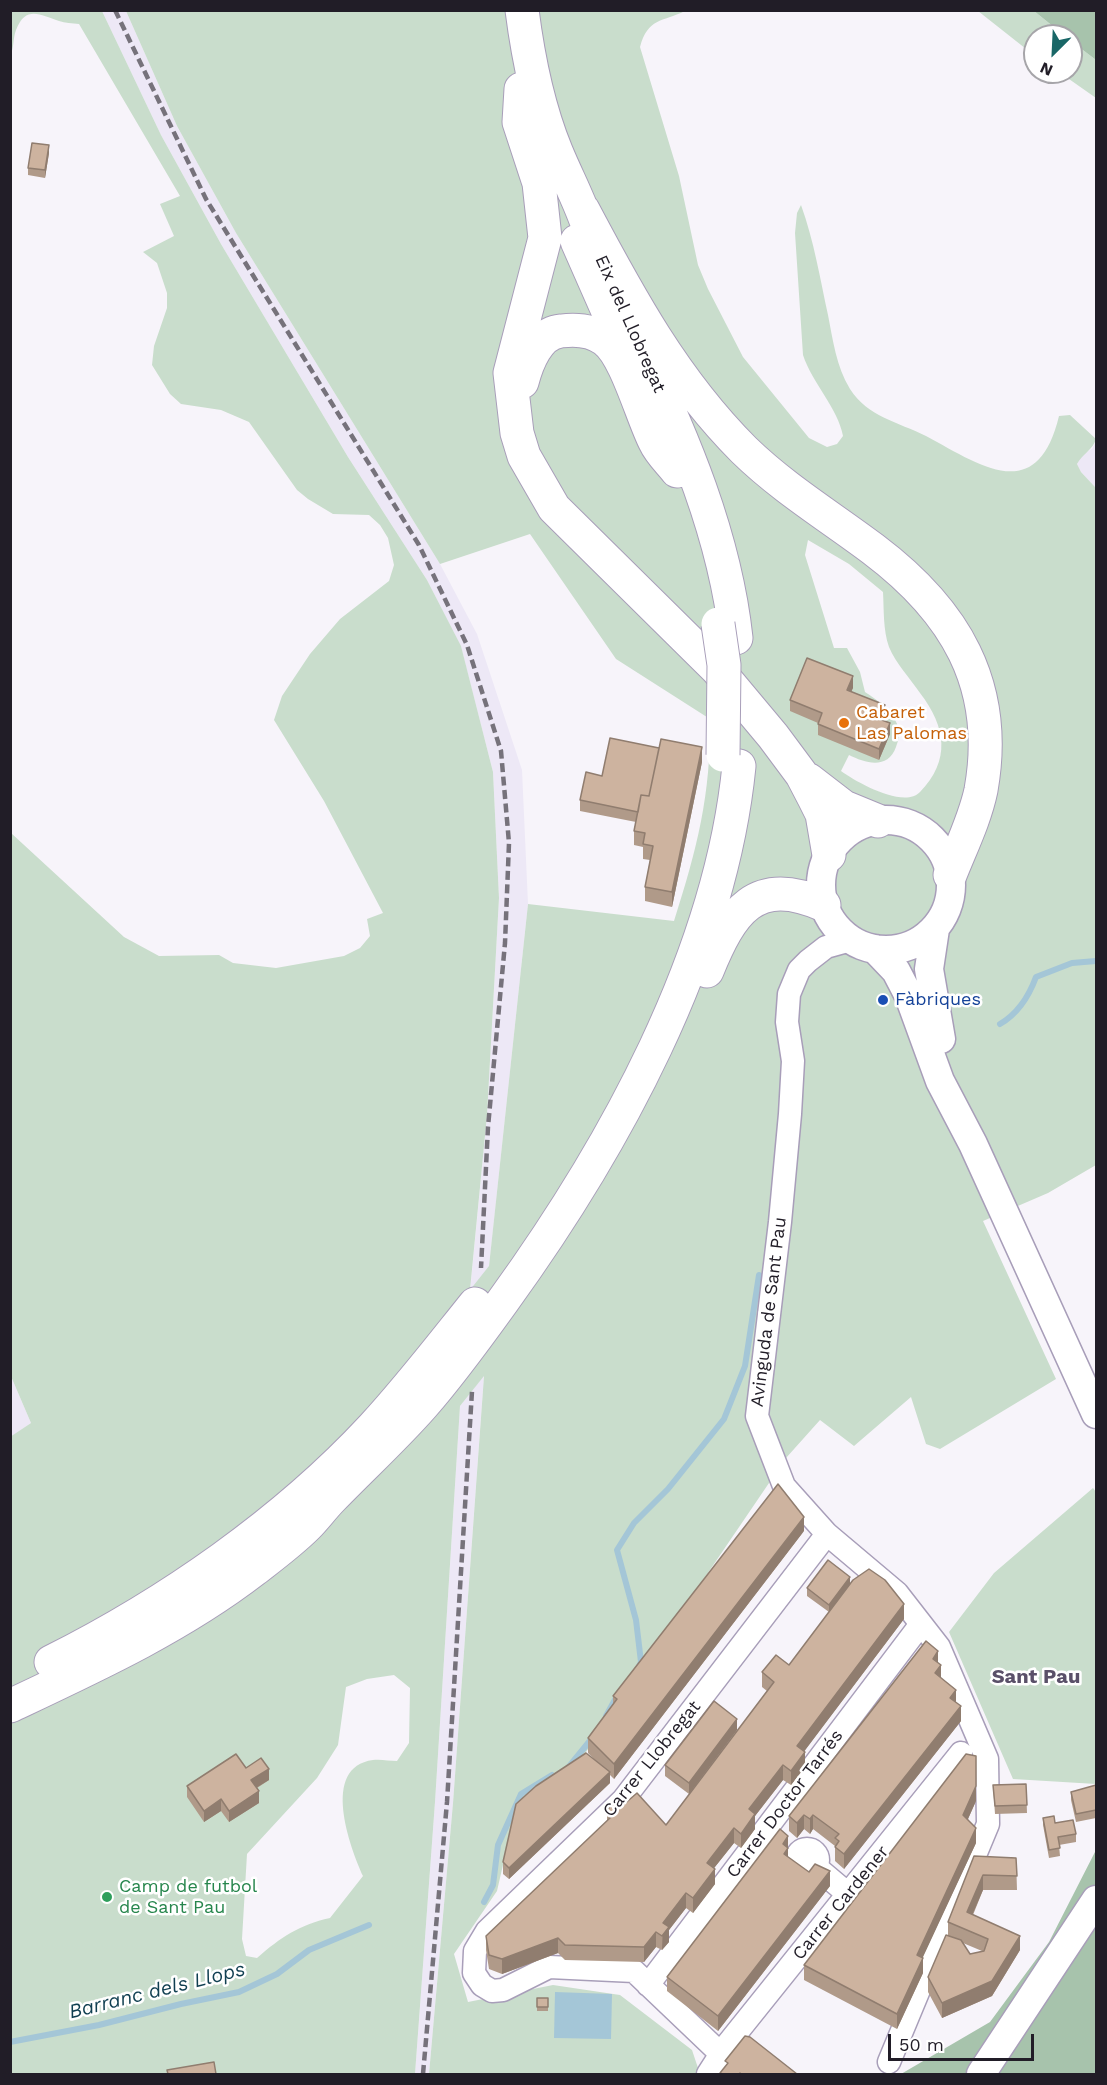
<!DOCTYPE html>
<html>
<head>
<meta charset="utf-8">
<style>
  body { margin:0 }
  #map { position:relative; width:1107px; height:2085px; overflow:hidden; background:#f7f4fa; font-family:"Work Sans",sans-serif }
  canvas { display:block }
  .frame { position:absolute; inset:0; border:12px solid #211d27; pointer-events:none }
  .north { position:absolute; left:1023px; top:24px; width:60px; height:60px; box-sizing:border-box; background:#fff; border:2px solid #a6a5a9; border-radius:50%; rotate:204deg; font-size:16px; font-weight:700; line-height:24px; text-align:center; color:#211d27 }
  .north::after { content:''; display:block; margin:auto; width:21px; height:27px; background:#196767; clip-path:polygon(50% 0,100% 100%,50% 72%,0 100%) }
  .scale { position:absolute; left:888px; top:2034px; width:146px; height:27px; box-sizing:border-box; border:3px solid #211d27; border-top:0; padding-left:8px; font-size:18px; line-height:21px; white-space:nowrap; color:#211d27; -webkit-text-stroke:4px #fff; paint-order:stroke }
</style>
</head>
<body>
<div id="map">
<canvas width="1107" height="2085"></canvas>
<div class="frame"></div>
<div class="north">N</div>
<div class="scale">50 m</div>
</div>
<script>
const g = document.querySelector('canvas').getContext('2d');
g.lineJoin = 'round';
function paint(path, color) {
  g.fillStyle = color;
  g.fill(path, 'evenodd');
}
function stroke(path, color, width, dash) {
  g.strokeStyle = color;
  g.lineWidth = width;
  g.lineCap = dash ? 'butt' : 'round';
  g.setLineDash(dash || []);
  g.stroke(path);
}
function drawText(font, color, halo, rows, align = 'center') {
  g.font = font + ' "Work Sans",sans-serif';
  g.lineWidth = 5;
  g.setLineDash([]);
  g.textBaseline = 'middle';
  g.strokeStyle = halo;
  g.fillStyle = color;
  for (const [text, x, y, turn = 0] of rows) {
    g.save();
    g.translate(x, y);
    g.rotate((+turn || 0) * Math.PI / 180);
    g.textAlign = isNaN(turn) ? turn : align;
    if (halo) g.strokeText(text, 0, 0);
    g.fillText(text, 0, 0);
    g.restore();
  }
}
paint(new Path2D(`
  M102,11H126L177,126L236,233L440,564L477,634L522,770L528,904L489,1267L470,1292L487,1115L499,898L493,772L461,647L427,580L348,457L221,244L161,135Z
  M1096,441V488L1081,472L1077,464L1082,454L1092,449Z
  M10,1374L31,1423L11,1437H10Z
  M484,1375L453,1803L429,2074H415L435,1802L460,1406Z`), '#ede8f6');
paint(new Path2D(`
  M11,11H102L161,135L221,244L348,457L427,580L461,646L493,772L499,898L487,1115L470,1290L489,1266L528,904L674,921C697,849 711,795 710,719L616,659L530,534L440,564L236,233L177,126L126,11H685C662,22 648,18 640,47L679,176L698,265L708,289L743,357L809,438L827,447L837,444L843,436C838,408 812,383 803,355L795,233L797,213L801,205C814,241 820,278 828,315C833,340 836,366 850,389C868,417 898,422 926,436C980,465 1037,507 1059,416L1070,415L1096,439C1093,450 1083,453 1077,464L1081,472L1096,488V1165L1048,1193L983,1221L1056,1379L940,1449L926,1444L911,1397L854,1446L820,1420L786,1458L580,1761L514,1817L497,1891L454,1954L468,2002L553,1985L620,1995L692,2050L700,2074H429L453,1803L484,1376L460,1406L435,1802L415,2074H11L10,1437L31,1423L10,1374L11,833L124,937L159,956L219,955L233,963L276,968L344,956L360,948L370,936L367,919L383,913L324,801L274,720L282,696L310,654L340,619L389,581L394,565L388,538L380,525L369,515L333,514L308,499L297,490L249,422L221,410L181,404L170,394L152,365L154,346L167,308V293L157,263L143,252L174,236L160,204L180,196L79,24C72,23 65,23 59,21C40,15 26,5 16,30C13,38 14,46 11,54ZM808,540L849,564L883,592C884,610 883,630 889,647C896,664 910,678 920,693C946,727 951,760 920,792C904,809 856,782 841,771L849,755C865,763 888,770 896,747C898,741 900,736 899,729C894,712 879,701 865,692L860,672L847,648H834L805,555ZM394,1675L410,1688L409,1743L397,1761C389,1761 381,1759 373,1760C320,1767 350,1847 363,1876L330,1918C299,1925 281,1937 257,1958L246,1956L242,1939L247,1854L317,1778L338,1745L346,1687L367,1679Z
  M978,11H1034L1065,36H1035V56Z
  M1071,41L1096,60V98L1059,72H1071Z
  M1093,1488L1096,1492V1784L1013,1779L949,1632L994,1573Z`), '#c9ddcc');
paint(new Path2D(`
  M1034,11H1096V60L1071,41V36H1065Z
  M1096,1850V2074H901L990,2022L1049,1942Z`), '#a7c3ac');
paint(new Path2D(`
  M555,1992L612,1994L611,2039L554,2038Z`), '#a4c6d7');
stroke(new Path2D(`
  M1000,1024C1019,1013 1029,996 1036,977L1072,963L1096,961
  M639,1666L641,1662L636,1620L617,1550L634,1523L668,1489L724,1419L745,1366L759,1275
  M606,1716L617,1696
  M567,1769L593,1737
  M484,1902L493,1885L498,1845L521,1794L552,1775
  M10,2042L99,2025L181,2004L239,1992L277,1974L309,1950L369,1925`), '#a4c6d7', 6);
const minor = new Path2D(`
  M851,940L826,947L808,961L799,970L789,994L787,1022L793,1061L790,1114L780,1222L757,1416L784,1486L827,1534L897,1593L939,1647L987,1759L988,1824L889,2062
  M796 1860a11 11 0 1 1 22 0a11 11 0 1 1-22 0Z
  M816,1867L848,1894
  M648,1985L921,1624
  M721,2054L634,1971L549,1967L503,1990L492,1991L482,1985L474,1973L475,1951L487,1931L623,1800L827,1534
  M708,2074L726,2046L961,1753`);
const major = new Path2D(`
  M821 885a65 65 0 1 1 130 0a65 65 0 1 1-130 0Z
  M935,929L929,969L941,1039
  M875,949L896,971L909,996L940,1081L973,1144L1096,1414
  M981,2074L1096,1900`);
const highway = new Path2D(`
  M522,10C528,57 538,107 556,151C567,178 581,203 590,232
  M521,89L519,122L539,183L545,238L510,373L517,433L524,456L554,508L717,669L773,736L802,775L814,798L822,814L829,855
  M583,210C629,297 674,380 744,450C783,488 829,516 873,549C954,610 1000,684 981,790C975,819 961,847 950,875
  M577,241L636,375
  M639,345C683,437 725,536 736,638
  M522,382C527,363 538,333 561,331C576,329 592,330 605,340C626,355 642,417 655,442C660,453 670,462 677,471
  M809,780L844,807L878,821
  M707,971C731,912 755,874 824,905
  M51,1662C167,1604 285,1522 373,1427C409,1388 442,1345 475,1304
  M10,1706C95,1666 180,1627 254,1570C272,1556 291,1542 307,1526C316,1517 323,1507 332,1498C362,1467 394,1438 423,1405C452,1372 477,1337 503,1301C613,1149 720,957 739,766`);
stroke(minor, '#a89eb9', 25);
stroke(major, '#a89eb9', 31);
stroke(highway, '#a89eb9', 35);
stroke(minor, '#fff', 22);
stroke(major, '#fff', 28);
stroke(highway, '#fff', 33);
stroke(new Path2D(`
  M115,10L206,199L419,545L467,645L501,751L509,843L505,943L488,1127L481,1268
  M423,2074L447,1802L472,1391`), '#76727b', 4.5, [9, 4.5]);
const highwayBridge = new Path2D(`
  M718,624L724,665L723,755`);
stroke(highwayBridge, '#a89eb9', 35, []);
stroke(highwayBridge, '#fff', 33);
paint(new Path2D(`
  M49,153L45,178L28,175V168Z
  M853,688L851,691L885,716L883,720L890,734L879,760L818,735V723L790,711V700Z
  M702,762L672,907L645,901V887L650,860L643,859V847L634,845V831L636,822L580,811V800L602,776Z
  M804,1531L614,1779L610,1775V1783L509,1879L503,1874V1862L597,1762L588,1753V1738L613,1704V1696Z
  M850,1584L904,1619L804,1751L805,1767L791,1785L783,1780L755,1816V1829L741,1848L734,1843L714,1868L715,1884L693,1913L686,1908L669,1930V1942L662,1950L656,1947L644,1962L565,1960L558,1953L502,1974L489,1969L486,1950V1936L607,1821V1810L622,1806L666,1825L767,1691L762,1687V1672L789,1665L829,1612L807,1596V1588Z
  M938,1663L941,1678L956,1702L961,1721L844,1869L835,1861V1846L813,1829L810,1834L804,1829L797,1838L789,1831V1816Z
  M737,1730L689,1794L665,1776V1765Z
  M246,1768L269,1780L257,1788L259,1803L229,1822L221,1811L204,1822L187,1797V1786Z
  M1026,1784L1027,1813L995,1814L993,1785Z
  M1096,1785V1818L1076,1822L1071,1800V1792Z
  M976,1801L968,1819L976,1843L922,1958L923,1973L897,2029L804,1980V1965Z
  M1043,1818L1055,1823L1076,1834V1842L1059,1845L1060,1856L1049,1858L1043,1825Z
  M788,1836V1857L809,1872L830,1886L718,2031L667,1991V1977Z
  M974,1856L1016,1858L1017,1890H983L973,1915L1020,1950L992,1996L942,2018L928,1992V1977L948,1935V1922ZM963,1943L982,1951L970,1954Z
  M537,1998H548V2011H537Z`), '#b09a89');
paint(new Path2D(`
  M49,145V153L45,178V170Z
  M853,676V688L847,701V690Z
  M885,705V716L879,730V719Z
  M890,723V734L879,760V749Z
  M702,747V762L672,907V892Z
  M804,1517V1531L614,1779V1764Z
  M850,1577V1585L829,1612V1605Z
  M904,1604V1619L797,1761V1746Z
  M938,1651V1666L933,1659Z
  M941,1665V1680L935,1673Z
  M956,1690V1705L950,1698Z
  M961,1706V1721L844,1869V1854Z
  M737,1719V1730L689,1794V1783Z
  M805,1752V1767L791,1785V1771Z
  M976,1756V1801L963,1830V1815Z
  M783,1765V1780L755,1816V1829L741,1848V1834L749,1809Z
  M269,1769V1780L251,1791V1780Z
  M610,1772V1783L509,1879V1868Z
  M259,1791V1803L229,1822V1811Z
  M221,1799V1811L204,1822V1811Z
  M804,1815V1829L797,1838V1823Z
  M813,1815V1829L810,1834V1819Z
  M734,1828V1843L707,1877V1863Z
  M976,1828V1843L917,1970V1955Z
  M788,1836V1863L784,1869L783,1844Z
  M715,1869V1884L693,1913V1898Z
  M830,1871V1886L718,2031V2016Z
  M983,1875V1890L967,1927V1912Z
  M686,1893V1908L669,1930V1942L662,1950L663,1923Z
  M656,1932V1947L644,1962V1947Z
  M1020,1936V1950L992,1996L942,2018V2003Z
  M558,1938V1953L502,1974V1959Z
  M923,1958V1973L897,2029V2014Z`), '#907d6f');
const building = new Path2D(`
  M32,143L49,145L45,170L28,168Z
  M807,658L853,676L847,690L885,705L879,719L890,723L879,749L818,724L822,713L790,700Z
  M610,738L659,748L649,796L641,795L638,812L580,800L586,772L602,776Z
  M661,739L702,747L672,892L645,887L653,846L643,844L645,833L634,831L641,795L649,796Z
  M778,1484L804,1517L614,1764L588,1738L617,1699L613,1696Z
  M828,1560L850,1577L829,1605L807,1588Z
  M869,1569L885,1580L904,1604L797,1746L805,1752L791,1771L783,1765L749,1809L755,1814L741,1834L734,1828L707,1863L715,1869L693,1898L686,1893L663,1923L669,1927L662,1936L656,1932L644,1947L565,1945L558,1938L502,1959L489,1955L486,1936L612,1816L607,1810L617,1800L622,1806L637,1793L666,1825L774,1682L762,1672L776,1655L789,1665L853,1580Z
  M926,1641L938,1651L933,1659L941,1665L935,1673L956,1690L950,1698L961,1706L844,1854L835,1847L839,1841L835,1838L839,1834L813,1815L810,1819L804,1815L797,1823L789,1816Z
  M714,1701L737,1719L689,1783L665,1765Z
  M586,1753L610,1772L509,1868L503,1862L516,1804L536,1786Z
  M236,1754L246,1768L261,1758L269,1769L251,1780L259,1791L229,1811L221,1799L204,1811L187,1786Z
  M966,1754L976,1756V1786L963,1815L976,1828L917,1955L923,1958L897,2014L804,1965Z
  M1026,1784L1027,1805L995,1806L993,1785Z
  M1096,1785V1810L1076,1814L1071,1792Z
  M1054,1816L1055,1823L1073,1820L1076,1834L1058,1837L1060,1848L1049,1850L1043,1818Z
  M780,1829L788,1836L783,1844L788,1848L784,1854L809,1872L815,1864L830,1871L718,2016L667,1977Z
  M974,1856L1016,1858L1017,1876L983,1875L967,1912L1020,1936L992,1981L942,2003L928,1977L946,1935L961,1940L970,1954L984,1951L988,1939L948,1922Z
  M537,1998H548V2007H537Z
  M745,2036L750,2037L797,2074H741L740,2073L739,2074H722L720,2073L728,2063L725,2061Z
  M214,2062L216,2074H168L167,2070Z`);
paint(building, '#cdb39f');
stroke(building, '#907d6f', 1.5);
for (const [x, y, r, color] of [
  [844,723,6,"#e8710a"],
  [883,1000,6,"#1a4fb4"],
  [107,1897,6,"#2e9e5b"]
]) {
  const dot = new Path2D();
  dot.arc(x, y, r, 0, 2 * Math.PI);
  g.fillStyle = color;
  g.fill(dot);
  stroke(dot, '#fff', 2);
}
drawText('18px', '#211d27', '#fff', [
  ["Eix del Llobregat",630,324,66],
  ["Avinguda de Sant Pau",769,1312,-83],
  ["Carrer Llobregat",652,1759,-51],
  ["Carrer Doctor Tarrés",785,1804,-53],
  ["Carrer Cardener",841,1903,-51]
]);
drawText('18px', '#c56008', '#fff', [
  ["Cabaret",856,713],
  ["Las Palomas",856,734]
], 'left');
drawText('18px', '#164399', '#fff', [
  ["Fàbriques",895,1000]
], 'left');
drawText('18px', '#27864d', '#fff', [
  ["Camp de futbol",119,1887],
  ["de Sant Pau",119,1908]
], 'left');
drawText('bold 20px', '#5a5069', '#fff', [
  ["Sant Pau",1036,1677]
]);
drawText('italic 20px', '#103f51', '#fff', [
  ["Barranc dels Llops",157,1991,-14]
]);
</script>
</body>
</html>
